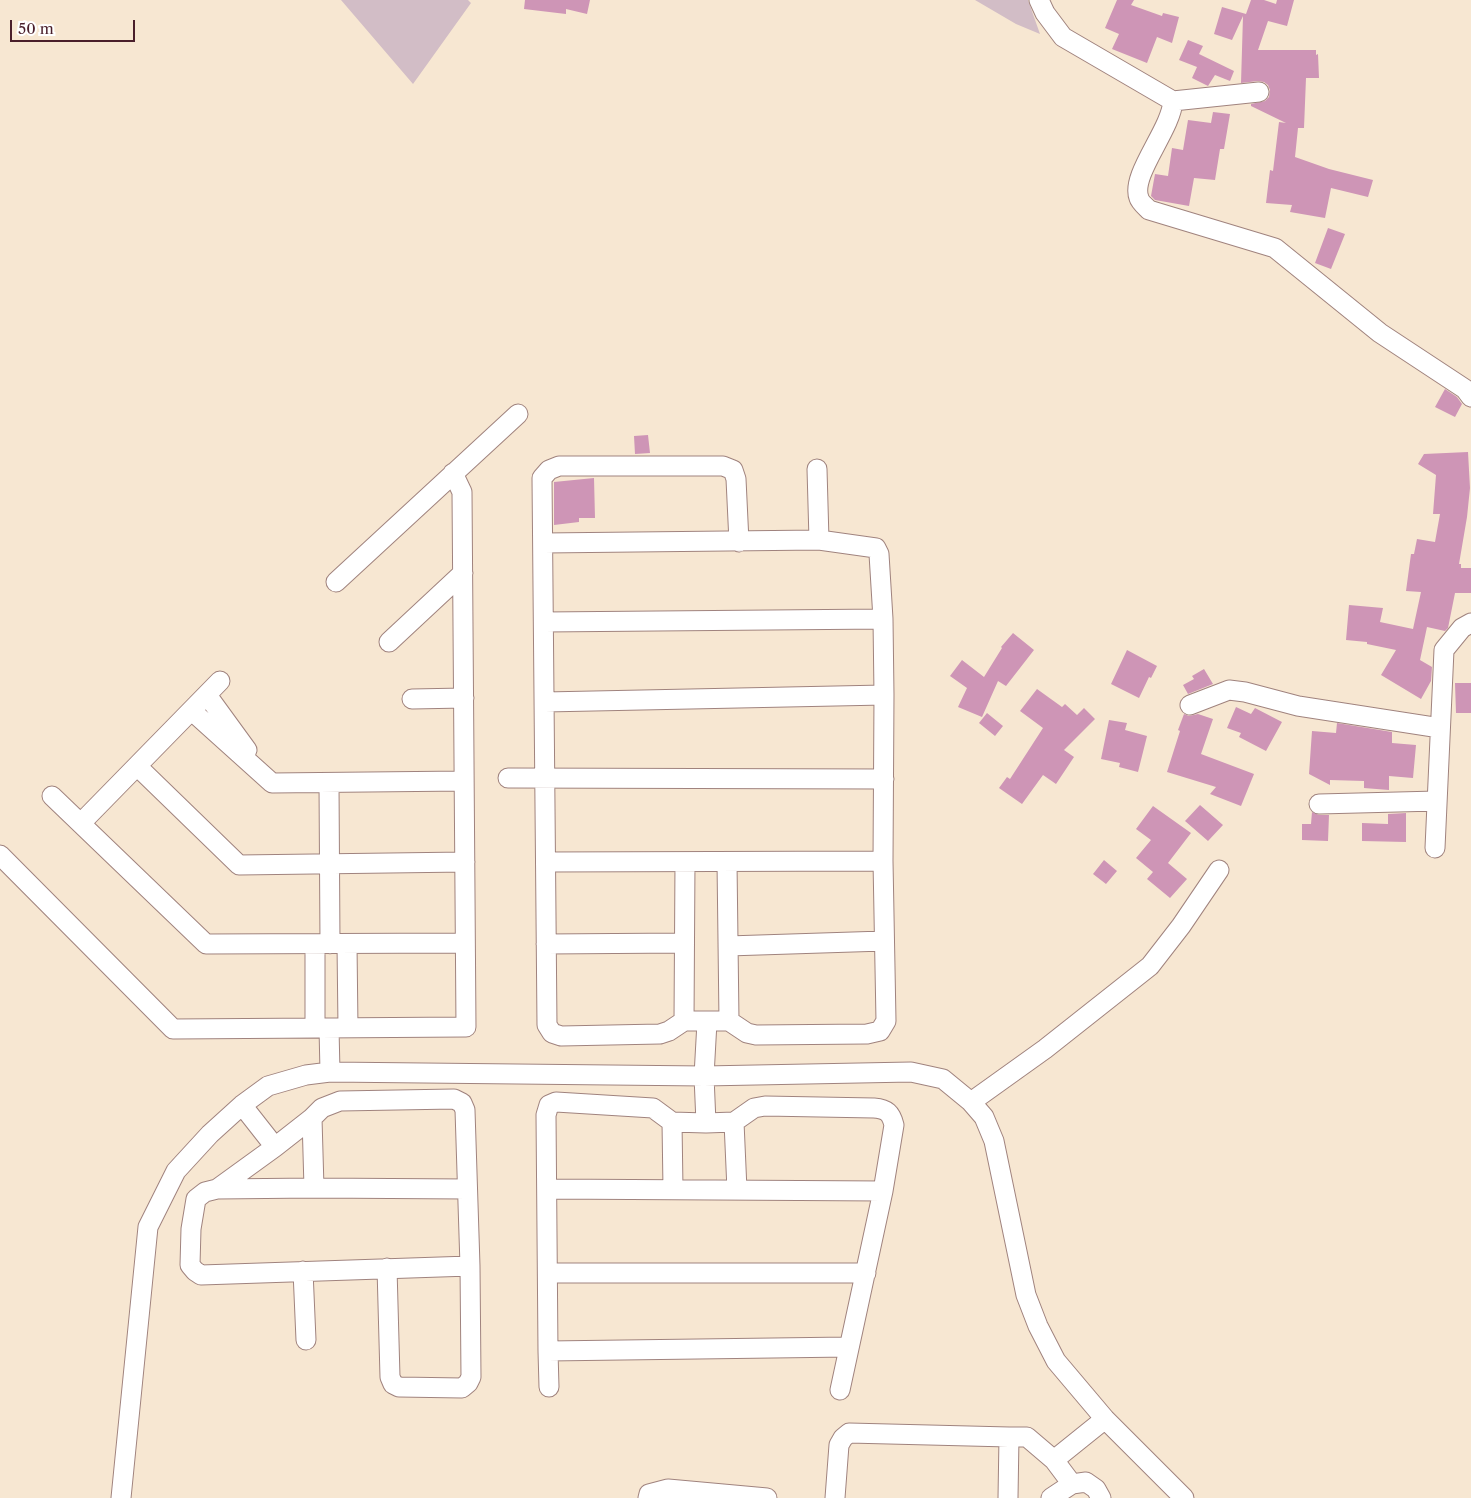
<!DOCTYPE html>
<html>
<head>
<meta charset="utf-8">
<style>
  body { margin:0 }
  #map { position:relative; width:1471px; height:1498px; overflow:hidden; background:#f7e7d2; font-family:"Libre Caslon Text",serif }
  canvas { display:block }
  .scale { position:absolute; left:10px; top:20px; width:125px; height:22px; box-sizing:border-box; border:2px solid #4a1f2b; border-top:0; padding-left:6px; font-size:15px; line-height:18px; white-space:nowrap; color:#4a1f2b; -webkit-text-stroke:4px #fff; paint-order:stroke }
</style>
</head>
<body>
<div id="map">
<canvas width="1471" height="1498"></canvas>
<div class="scale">50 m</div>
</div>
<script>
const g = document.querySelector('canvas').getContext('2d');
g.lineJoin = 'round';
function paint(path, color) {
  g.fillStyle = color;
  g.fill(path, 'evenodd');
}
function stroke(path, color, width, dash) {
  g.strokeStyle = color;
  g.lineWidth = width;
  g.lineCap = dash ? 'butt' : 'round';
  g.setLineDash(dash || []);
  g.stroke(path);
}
paint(new Path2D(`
  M341,0H468L471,3L413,84Z
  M975,0H1028L1040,34L1016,24Z`), '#d2bdc6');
paint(new Path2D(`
  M525,0H590L587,14L566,9V14L524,9Z
  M1117,0H1134L1131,5L1162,16L1163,13L1179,17L1172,43L1157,37L1147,63L1112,49L1119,34L1105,28Z
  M1251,0H1264L1276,4L1277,0H1294L1287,26L1268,21L1258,50H1316V55L1318,54L1319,78H1306L1304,128H1298L1295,157L1329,169L1373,180L1368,197L1331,188L1325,218L1290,212L1292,205L1266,203L1270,170L1273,171L1279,122L1286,123L1251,106V104L1265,101L1269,97L1270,90L1268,85L1264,82L1258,81L1241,83L1243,16L1232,40L1214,34L1222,7L1246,14Z
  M1188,40L1203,46L1199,54L1234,71L1230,81L1215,75L1208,86L1192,78L1197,67L1179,60Z
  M1213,112L1230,114L1224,149H1220L1215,180L1194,178L1189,206L1155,200L1151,196L1155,174L1168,176L1172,148L1183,150L1188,120L1211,123Z
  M1328,228L1345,234L1331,269L1315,263Z
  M1445,389L1457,397L1462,404L1455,417L1435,407Z
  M648,435L650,453L635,454L634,436Z
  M1468,452L1470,488L1467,517L1459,564H1461V568H1471V593H1455L1448,628L1445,631L1427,627L1420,660L1432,667L1431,681L1421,699L1381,675L1396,650L1367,644V642L1346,640L1349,605L1383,608L1380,622L1413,629L1421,592L1406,591L1411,554H1414L1417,539L1435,542L1440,514H1433L1436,475L1418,464L1424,454Z
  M594,478L595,518H579V522L554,525V482Z
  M1013,633L1034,650L1006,686L998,681L982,717L958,707L967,688L950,676L962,660L984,677L1002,648L1001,647Z
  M1127,650L1157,666L1151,678L1149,677L1139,698L1111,684Z
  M1204,669L1213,684L1188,694L1183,685L1194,679L1192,676Z
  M1455,683H1471V713H1456Z
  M1037,689L1062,707L1065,704L1077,715L1084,708L1095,719L1064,750L1074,757L1056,784L1043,775L1022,804L999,788L1007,777L1010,779L1043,728L1020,711Z
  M1236,707L1251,714L1255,708L1282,722L1266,751L1239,737L1241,733L1227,728Z
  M987,713L1003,726L995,736L979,723Z
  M1184,714L1189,716L1198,714L1213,719L1201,754L1254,774L1241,806L1210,794L1216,787L1167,772L1180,731L1178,730Z
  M1109,720L1127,723L1125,730L1147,736L1138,772L1119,767L1120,763L1101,759Z
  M1337,723L1392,732V743L1416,745L1413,778L1389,776V790L1364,788V781L1330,780V785L1309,774L1312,731L1336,733Z
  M1200,805L1223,825L1208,841L1185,821Z
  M1153,806L1191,833L1168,863L1187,879L1170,898L1147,879L1153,872L1136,858L1151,840L1136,829Z
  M1312,812L1319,815H1329L1328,841L1302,840V824H1311Z
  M1406,813V842L1362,841V823L1388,824V814Z
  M1104,860L1117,871L1106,884L1093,874Z`), '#ce95b6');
const street = new Path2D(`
  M1039,0L1045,13L1063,37L1173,101C1171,130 1130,175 1139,198C1140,202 1146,207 1149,210L1275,248L1380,333L1465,389L1471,397
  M1173,101L1259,92
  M817,469L819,540
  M544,543L819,540L876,548L879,554L883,619L884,695L883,861L886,1021L880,1031L867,1034L756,1035L747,1033L729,1021H684L669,1031L660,1034L561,1036L552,1033L547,1025L542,478L549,470L559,466H723L733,470L736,479L739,542
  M336,582L518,414
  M544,622L883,619
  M389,642L463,573
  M207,695L247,750
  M412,699L464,698
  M545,702L884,695
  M1190,705L1229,690L1245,692L1298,706L1440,728
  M192,711L272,783L464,781
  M137,766L239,865L465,862
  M508,778L884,779
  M329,783L330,944
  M52,796L206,944L465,943
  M1319,804L1437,801
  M81,823L220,681
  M1435,848L1444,650L1462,628L1471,623
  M0,855L173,1029L466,1027L462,492L453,473
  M546,862L883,861
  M727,862L729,1021
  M315,944V1028
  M347,944L348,1028
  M546,944L684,943
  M728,946L884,941
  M684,1021L685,862
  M329,1028L330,1072
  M971,1102L1045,1049L1150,966L1181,926L1219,870
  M242,1105L275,1147
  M312,1118L314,1188L467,1189
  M672,1122L673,1189
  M734,1122L737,1190
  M706,1123L704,1076L707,1022
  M217,1189L314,1188
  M547,1189L883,1191
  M387,1268L390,1377L393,1384L399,1387L462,1388L468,1383L471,1377L470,1266L465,1110L462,1103L454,1099L340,1101L322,1108L312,1118L275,1147L217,1189L205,1192L196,1199L191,1229L190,1265L195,1271L201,1275L470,1266
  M303,1271L306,1340
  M548,1273H866
  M548,1351L848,1347
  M549,1387L548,1351L546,1115L549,1105L556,1102L653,1108L672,1122L706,1123L734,1122L754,1108L765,1106L874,1108C887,1109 891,1113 894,1125L883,1191L840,1390
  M1054,1460L1105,1419
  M1072,1484L1086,1482L1096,1489L1101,1498
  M121,1498L148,1227L176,1171L210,1134L242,1105L268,1086L306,1075L330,1072L704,1076L911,1072L943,1079L971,1102L984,1117L994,1141L1026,1295L1038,1326L1056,1361L1105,1419L1184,1498
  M648,1498L649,1494L668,1489L767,1498
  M835,1498L839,1445L843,1438L849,1433L1009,1437
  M1008,1498L1009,1437H1027L1054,1460L1072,1484L1051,1498`);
stroke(street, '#a0837e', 21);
stroke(street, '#fff', 19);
</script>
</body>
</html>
